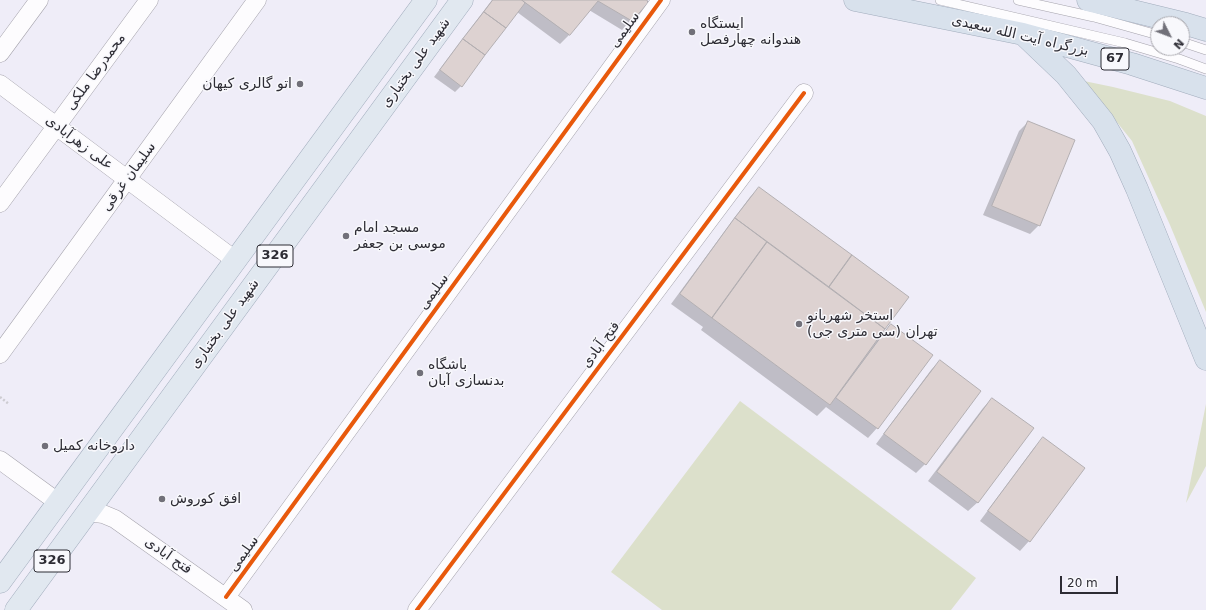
<!DOCTYPE html>
<html>
<head>
<meta charset="utf-8">
<style>
  body { margin:0 }
  #map { position:relative; width:1206px; height:610px; overflow:hidden; background:#efedf8; font-family:"DejaVu Sans",sans-serif }
  canvas { display:block }
  .north { position:absolute; left:1150px; top:16px; width:40px; height:40px; box-sizing:border-box; background:#f8f8fc; border:1px solid #a7a6ac; border-radius:50%; rotate:132deg; font-size:11px; font-weight:700; line-height:16px; text-align:center; color:#2d2c34 }
  .north::after { content:''; display:block; margin:auto; width:14px; height:18px; background:#717079; clip-path:polygon(50% 0,100% 100%,50% 72%,0 100%) }
  .scale { position:absolute; left:1060px; top:576px; width:58px; height:18px; box-sizing:border-box; border:2px solid #2d2c34; border-top:0; padding-left:5px; font-size:12px; line-height:14px; white-space:nowrap; color:#2d2c34; -webkit-text-stroke:3px #f8f8fc; paint-order:stroke }
</style>
</head>
<body>
<div id="map">
<canvas width="1206" height="610"></canvas>
<div class="north">N</div>
<div class="scale">20 m</div>
</div>
<script>
const g = document.querySelector('canvas').getContext('2d');
g.lineJoin = 'round';
function paint(path, color) {
  g.fillStyle = color;
  g.fill(path, 'evenodd');
}
function stroke(path, color, width, dash) {
  g.strokeStyle = color;
  g.lineWidth = width;
  g.lineCap = dash ? 'butt' : 'round';
  g.setLineDash(dash || []);
  g.stroke(path);
}
function drawText(font, color, halo, rows, align = 'center') {
  g.font = font + ' "DejaVu Sans","Noto Naskh Arabic",sans-serif';
  g.lineWidth = 3;
  g.setLineDash([]);
  g.textBaseline = 'middle';
  g.strokeStyle = halo;
  g.fillStyle = color;
  for (const [text, x, y, turn = 0] of rows) {
    g.save();
    g.translate(x, y);
    g.rotate((+turn || 0) * Math.PI / 180);
    g.textAlign = isNaN(turn) ? turn : align;
    if (halo) g.strokeText(text, 0, 0);
    g.fillText(text, 0, 0);
    g.restore();
  }
}
paint(new Path2D(`
  M1084,81L1113,87L1170,101L1206,116V312L1170,225L1132,141Z
  M740,401L976,578L951,610H662L611,572Z
  M1206,404V466L1186,503Z`), '#dce0cb');
paint(new Path2D(`
  M492,0H646L631,20L622,30L589,10L569,35L560,44L517,12L461,86L455,92L434,77Z
  M1028,122L1039,225L1030,234L983,215L1019,131Z
  M759,188L907,297L879,335L880,336L891,325L932,355L877,428L868,438L826,407L817,416L701,330L703,327L671,304L750,197Z
  M940,361L925,464L916,473L876,444L931,370Z
  M992,399L978,502L968,511L928,481L983,408Z
  M1044,438L1084,468L1029,541L1020,551L980,521L1034,448Z`), '#0003');
const building = new Path2D(`
  M493,0H522L525,3L506,28L484,12Z
  M522,0H647L648,3L632,21L598,1L570,35Z
  M484,12L506,28L485,55L463,39Z
  M463,39L485,55L462,87L440,70Z
  M1028,121L1075,140L1040,226L992,206Z
  M759,187L852,255L829,287L735,218Z
  M735,218L767,242L712,318L680,294Z
  M767,242L885,329L830,405L712,318Z
  M852,255L909,297L885,329L829,287Z
  M891,324L933,355L878,429L836,398Z
  M940,360L981,391L926,465L884,434Z
  M992,398L1034,428L978,503L937,472Z
  M1043,437L1085,468L1030,542L988,511Z`);
paint(building, '#ddd2d1');
stroke(building, '#b3afb2', 1);
const service = new Path2D(`
  M940,0L1125,43L1179,59L1206,69
  M1018,0L1094,17L1158,35
  M1182,42L1206,50`);
const minor = new Path2D(`
  M0,53L39,0
  M0,84L235,260
  M0,203L149,0
  M0,354L257,0
  M0,460L59,503
  M88,512L103,514L115,519L243,610
  M226,597L661,0
  M417,610L804,93`);
const primary = new Path2D(`
  M0,582L426,0
  M16,610L462,0`);
const trunk = new Path2D(`
  M855,0L1023,34L1132,64L1206,88
  M1088,0L1186,24L1206,30
  M1023,34L1066,75L1103,121L1120,151L1137,189L1206,359`);
stroke(service, '#a5a3ac', 10);
stroke(minor, '#a5a3ac', 19);
stroke(primary, '#a1acbc', 23);
stroke(trunk, '#a1acbc', 23);
stroke(new Path2D(`
  M0,397L9,404`), '#cdccd1', 2.5, [2, 2]);
stroke(service, '#fdfcfe', 9);
stroke(minor, '#fdfcfe', 18);
stroke(primary, '#e1e8f0', 22);
stroke(trunk, '#d8e1ec', 22);
stroke(new Path2D(`
  M226,597L661,0
  M417,610L804,93`), '#e8590c', 4);
for (const [x, y, r, color] of [
  [692,32,4,"#717079"],
  [300,84,4,"#717079"],
  [346,236,4,"#717079"],
  [799,324,4,"#717079"],
  [420,373,4,"#717079"],
  [45,446,4,"#717079"],
  [162,499,4,"#717079"]
]) {
  const dot = new Path2D();
  dot.arc(x, y, r, 0, 2 * Math.PI);
  g.fillStyle = color;
  g.fill(dot);
  stroke(dot, '#f8f8fc', 1.5);
}
for (const [x, y, w] of [
  [1115,59,28],
  [275,256,36],
  [52,561,36]
]) {
  const box = new Path2D();
  box.roundRect(x - w / 2, y - 11, w, 22, 3);
  g.fillStyle = '#f8f8fc';
  g.fill(box);
  stroke(box, '#2d2c34', 1);
}
drawText('bold 13px', '#2d2c34', null, [
  ["67",1115,59],
  ["326",275,256],
  ["326",52,561]
]);
drawText('14px', '#2d2c34', '#f8f8fc', [
  ["ایستگاه",700,24],
  ["هندوانه چهارفصل",700,40],
  ["اتو گالری کیهان",292,84,"right"],
  ["مسجد امام",354,228],
  ["موسی بن جعفر",354,244],
  ["استخر شهربانو",807,316],
  ["تهران (سی متری جی)",807,332],
  ["باشگاه",428,365],
  ["بدنسازی آبان",428,381],
  ["داروخانه کمیل",53,446],
  ["افق کوروش",170,499]
], 'left');
drawText('14px', '#2d2c34', '#f8f8fc', [
  ["سلیمی",625,30,-54],
  ["بزرگراه آیت الله سعیدی",1020,36,13],
  ["شهید علی بختیاری",416,63,-54],
  ["محمدرضا ملکی",96,72,-54],
  ["علی زهرآبادی",79,143,37],
  ["سلیمان غرقی",129,177,-54],
  ["سلیمی",434,292,-54],
  ["شهید علی بختیاری",225,324,-54],
  ["فتح آبادی",601,345,-53],
  ["سلیمی",244,554,-54],
  ["فتح آبادی",168,556,35]
]);
</script>
</body>
</html>
